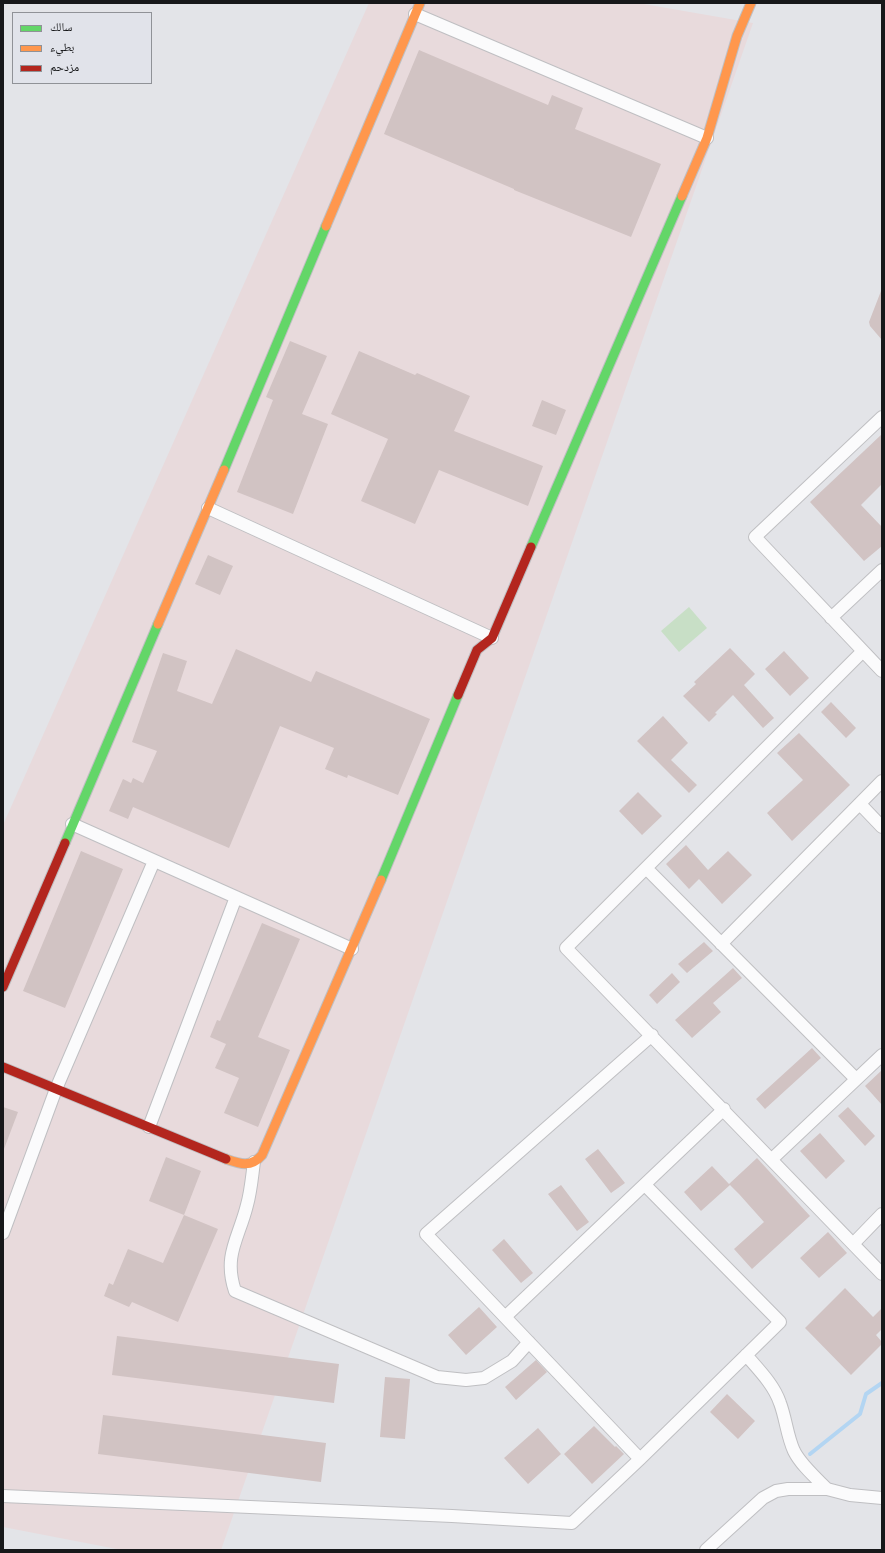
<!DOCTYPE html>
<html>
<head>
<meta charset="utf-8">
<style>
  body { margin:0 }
  #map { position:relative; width:885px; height:1553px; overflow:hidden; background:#e3e4e8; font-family:"Varela Round","Noto Naskh Arabic",sans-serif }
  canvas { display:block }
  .frame { position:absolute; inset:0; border:4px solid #17181a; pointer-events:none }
  .legend { position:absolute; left:12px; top:12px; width:140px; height:72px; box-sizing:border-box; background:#e1e3ea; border:1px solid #909297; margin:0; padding:5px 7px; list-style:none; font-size:12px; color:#17181a }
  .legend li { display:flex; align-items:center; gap:8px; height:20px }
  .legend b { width:20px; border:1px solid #909297 }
</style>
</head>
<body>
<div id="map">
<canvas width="885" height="1553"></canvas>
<div class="frame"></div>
<ul class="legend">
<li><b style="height:5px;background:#63d668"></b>سالك</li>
<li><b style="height:5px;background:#ff974d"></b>بطيء</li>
<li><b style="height:5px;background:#b3261e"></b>مزدحم</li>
</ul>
</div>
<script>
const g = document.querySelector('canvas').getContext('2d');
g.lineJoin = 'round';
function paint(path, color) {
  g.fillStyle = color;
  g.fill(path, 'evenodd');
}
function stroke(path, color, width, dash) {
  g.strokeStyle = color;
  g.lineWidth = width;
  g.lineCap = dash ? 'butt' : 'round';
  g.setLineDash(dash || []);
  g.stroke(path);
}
paint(new Path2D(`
  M369,3H638L753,23L221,1550H122L3,1527V825Z`), '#e8dadc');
paint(new Path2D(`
  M689,607L707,628L679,652L661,631Z`), '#c8dfc6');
stroke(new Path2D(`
  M810,1454L860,1414L866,1394L882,1383`), '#b3d5f2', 4);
paint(new Path2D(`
  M419,50L548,105L552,95L583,108L575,129L661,164L631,237L514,190V189L384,134Z
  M881,291H882V340L870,326L869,322Z
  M290,341L327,356L302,414L328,424L293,514L237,492L273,400L266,397Z
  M359,351L415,375L417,373L470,396L454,431L543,466L528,506L439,470L415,524L361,501L388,439L331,414Z
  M542,400L566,410L556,435L532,426Z
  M882,434V484L861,505L882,527V546L864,561L810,502Z
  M208,555L233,566L220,595L195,584Z
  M730,648L755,674L744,685L774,718L763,728L733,695L715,713L717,714L709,722L683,696L696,684L694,682Z
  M236,649L311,682L316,671L430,719L398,795L348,775L347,778L325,769L334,748L280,726L229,848L133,807L128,819L109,811L123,779L131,783L133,778L143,783L157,751L132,742L163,653L187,661L177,691L212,704Z
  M784,651L809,678L790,696L765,669Z
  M831,702L856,728L846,738L821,712Z
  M663,716L688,743L671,760L697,785L689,793L637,741Z
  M799,733L850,785L792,841L767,813L803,780L777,753Z
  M638,792L662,816L642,835L619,811Z
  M686,845L708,870L728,851L752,875L722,904L699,879L689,889L666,864Z
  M81,851L123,869L65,1008L23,991Z
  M262,923L300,939L258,1037L290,1050L258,1127L224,1113L239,1078L215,1068L226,1044L210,1037L217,1020L220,1021Z
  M704,942L713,951L687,973L678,964Z
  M733,968L742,978L713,1003L721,1012L692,1038L675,1020Z
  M672,973L680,982L657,1004L649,995Z
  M812,1048L821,1058L765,1109L756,1099Z
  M882,1070V1105L865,1086Z
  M3,1107L18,1112L4,1149H3Z
  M848,1107L875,1136L865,1146L838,1116Z
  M820,1133L845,1161L826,1179L800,1151Z
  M598,1149L625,1183L611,1193L585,1159Z
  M166,1157L201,1171L184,1215L149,1201Z
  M757,1158L810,1216L752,1269L734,1249L764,1222L739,1194L730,1185L701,1211L684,1192L712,1166L729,1184Z
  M561,1185L589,1222L577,1231L548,1194Z
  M184,1215L218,1229L178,1322L132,1302L129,1307L104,1296L109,1283L113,1285L128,1249L163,1263Z
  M828,1232L847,1253L819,1278L800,1258Z
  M504,1239L533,1273L521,1283L492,1250Z
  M845,1288L873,1317L882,1308V1329L876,1335L882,1342V1344L851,1375L805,1328Z
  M479,1307L497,1327L466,1355L448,1335Z
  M117,1336L339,1364L334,1403L112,1375Z
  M536,1360L547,1372L516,1400L505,1387Z
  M385,1377L410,1379L405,1439L380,1437Z
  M727,1394L755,1421L738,1439L710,1412Z
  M103,1415L326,1443L321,1482L98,1454Z
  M594,1426L615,1447L616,1446L624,1454L592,1484L564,1454Z
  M538,1428L561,1454L528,1484L504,1458Z`), '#d1c3c3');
const street = new Path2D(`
  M415,14L707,138
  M882,417L755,537L882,671
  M208,508L492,638
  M831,618L882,570
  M863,651L566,948L882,1274
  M860,804L882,827
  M72,824L352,949
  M646,868L856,1079
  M721,944L882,781
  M149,1127L236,897
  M772,1159L882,1055
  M254,1162C252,1176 251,1191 247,1205C239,1238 223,1255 235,1291L437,1377L466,1380L484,1378L512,1361L529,1342
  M3,1233L56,1089L154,861
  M853,1244L882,1214
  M505,1317L724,1109
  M746,1355C759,1370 774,1385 780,1403C786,1419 787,1436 794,1451C801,1465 816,1478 827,1489
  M640,1459L426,1234L652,1035
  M3,1496L452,1516L572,1523L640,1459L780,1322L645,1185
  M706,1550L763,1498L776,1491L788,1489H827L850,1495L882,1498`);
const fast = new Path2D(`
  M224,470L326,226
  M531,547L682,196
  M65,843L158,624
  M381,880L458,695`);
const slow = new Path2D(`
  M682,196L707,138L737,36L751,3
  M326,226L420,3
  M158,624L224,470
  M226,1159C240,1164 251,1168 262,1155L381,880`);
const jam = new Path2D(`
  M458,695L477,650L492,638L531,547
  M3,987L65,843
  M3,1067L226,1159`);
stroke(street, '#bfbfc2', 14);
stroke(fast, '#bfbfc2', 11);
stroke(slow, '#bfbfc2', 11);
stroke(jam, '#bfbfc2', 11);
stroke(street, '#fbfbfc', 12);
stroke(fast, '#63d668', 9);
stroke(slow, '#ff974d', 9);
stroke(jam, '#b3261e', 9);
</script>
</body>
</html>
